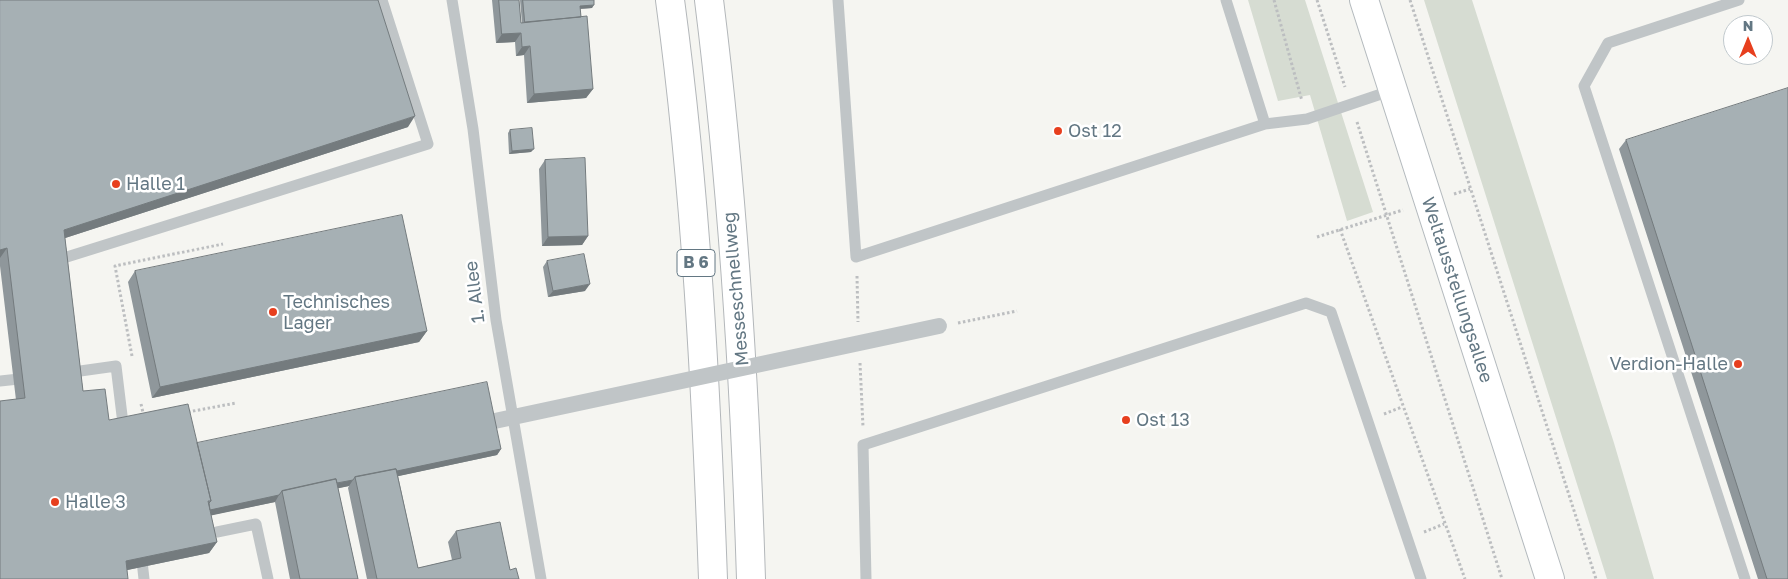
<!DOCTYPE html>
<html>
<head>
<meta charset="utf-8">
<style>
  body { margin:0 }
  #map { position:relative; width:1788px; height:579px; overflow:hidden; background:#f5f5f1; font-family:"Golos Text",sans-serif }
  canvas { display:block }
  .north { position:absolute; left:1723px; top:15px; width:50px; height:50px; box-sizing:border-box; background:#fff; border:1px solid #c1c9cd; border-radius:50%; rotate:0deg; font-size:14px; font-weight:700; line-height:20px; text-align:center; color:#637783 }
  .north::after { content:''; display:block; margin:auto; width:18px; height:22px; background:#e73f1e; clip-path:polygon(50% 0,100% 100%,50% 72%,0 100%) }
</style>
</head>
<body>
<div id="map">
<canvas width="1788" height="579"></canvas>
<div class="north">N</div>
</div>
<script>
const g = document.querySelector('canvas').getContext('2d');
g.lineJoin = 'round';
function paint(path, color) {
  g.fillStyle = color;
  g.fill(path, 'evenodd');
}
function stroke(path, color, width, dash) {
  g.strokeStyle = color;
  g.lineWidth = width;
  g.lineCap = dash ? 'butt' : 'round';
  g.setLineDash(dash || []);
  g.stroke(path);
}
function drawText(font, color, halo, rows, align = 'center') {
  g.font = font + ' "Golos Text",sans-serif';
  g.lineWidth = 5;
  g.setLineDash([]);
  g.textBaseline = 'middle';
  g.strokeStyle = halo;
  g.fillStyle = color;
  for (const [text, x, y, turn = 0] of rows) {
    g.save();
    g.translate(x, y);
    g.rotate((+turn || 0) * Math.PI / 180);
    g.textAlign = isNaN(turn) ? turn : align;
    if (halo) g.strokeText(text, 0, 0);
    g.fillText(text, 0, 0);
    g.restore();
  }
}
paint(new Path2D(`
  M1248,0H1305L1373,212L1347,221L1310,95L1278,101Z
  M1424,0H1472L1614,443L1654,579H1607Z`), '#d6dcd2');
const secondary = new Path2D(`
  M1364,0L1550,579`);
const trunk = new Path2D(`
  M670,0C696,192 706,386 713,579
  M709,0C733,192 745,386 751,579`);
stroke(secondary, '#b4babe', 30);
stroke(trunk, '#b3b7ba', 30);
stroke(new Path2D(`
  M1274,0L1302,101
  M1317,0L1345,87
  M1410,0L1596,579
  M1357,122L1502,579
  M1454,194L1470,189
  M1340,229L1465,579
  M1317,237L1403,210
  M857,276L858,322
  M958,323L1017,311
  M132,356L115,266L223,244
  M860,363L863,427
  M141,404L144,417
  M188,412L236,403
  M1384,414L1402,407
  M1424,532L1444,524`), '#bcbec0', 3, [2.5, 2.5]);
stroke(new Path2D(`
  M452,0L473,129L496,320L541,579
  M838,0L856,257L1265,124L1307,119L1393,90
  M1226,0L1265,124
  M1739,0L1608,43L1584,86L1745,579
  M54,261L428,144L382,0
  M66,373L116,366L124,432
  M0,381L28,378
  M217,532L256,524L268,579
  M141,552L144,579
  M866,579L863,445L1306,303L1331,312L1421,579`), '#c0c5c7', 11);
stroke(secondary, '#fff', 28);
stroke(trunk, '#fff', 28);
stroke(new Path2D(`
  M476,425L939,326`), '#c0c5c7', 16);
paint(new Path2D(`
  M0,0L408,127L65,238L83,391L109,420L197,443L501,449L497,455L398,476L418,568L452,560L448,542L456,531L510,570L519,579H367L348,488L349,486L338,488L358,579H290L275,502L211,515L217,542L209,553L127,570L16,400L0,266Z
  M492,0H519L521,23H522L520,0H594L592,8L580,9L593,89L586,98L527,103L524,55L516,56L515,42L496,43Z
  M510,130L531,152L509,154L508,133Z
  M1626,140L1788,579H1758L1619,149Z
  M545,160L588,236L582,245L542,246L539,169Z
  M547,261L585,291L548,297L543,267Z
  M135,271L427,331L419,342L152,398L128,282Z`), '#8f979b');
paint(new Path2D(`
  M594,5L592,8L577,9L580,6Z
  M521,33L515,42L496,43L502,34Z
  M530,46L524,55L516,56L522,47Z
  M593,89L586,98L527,103L534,94Z
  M415,116L408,127L56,241L64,230Z
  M534,149L531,152L509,154L512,151Z
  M588,236L582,245L542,246L548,237Z
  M7,248L0,258V250Z
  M590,284L585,291L548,297L553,291Z
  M427,331L419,342L152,398L160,387Z
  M501,449L497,455L357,485L356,479Z
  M353,480L349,486L284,500L283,495Z
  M279,495L275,502L204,517L208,510Z
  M217,542L209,553L118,572L126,561Z`), '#747b7e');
const building = new Path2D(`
  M0,0H378L415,116L64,230L83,391L105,389L109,420L188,404L211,501H208L217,542L126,561L128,579H0V401L25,398L7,248L0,250Z
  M499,0H519L521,23L587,16L593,89L534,94L530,46L522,47L521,33L502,34Z
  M523,0H594V5L580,6L581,17L525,22Z
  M1788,88V579H1767L1626,140Z
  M532,128L534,149L512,151L510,130Z
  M585,158L588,236L548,237L545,160Z
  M402,215L427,331L160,387L135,271Z
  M584,254L590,284L553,291L547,261Z
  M487,382L501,449L397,471L396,469L355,477L353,480L337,483L336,479L282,491L279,495L210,510L209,503L211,501L197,443Z
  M396,469L418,568L461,558L456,531L500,522L510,570L516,568L519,579H377L355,477Z
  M336,479L358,579H300L282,491Z`);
paint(building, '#a6b0b4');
stroke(building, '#747b7e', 1);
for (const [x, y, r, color] of [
  [1058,131,5,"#e73f1e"],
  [116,184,5,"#e73f1e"],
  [273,312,5,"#e73f1e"],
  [1738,364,5,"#e73f1e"],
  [1126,420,5,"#e73f1e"],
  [55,502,5,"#e73f1e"]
]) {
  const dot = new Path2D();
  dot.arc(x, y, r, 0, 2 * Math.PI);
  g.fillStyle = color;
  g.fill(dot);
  stroke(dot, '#fff', 2);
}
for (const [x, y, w] of [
  [696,263,38]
]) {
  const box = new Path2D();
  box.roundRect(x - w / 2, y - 13.5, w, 27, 4);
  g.fillStyle = '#fff';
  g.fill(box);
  stroke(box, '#637783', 1);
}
drawText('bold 16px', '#637783', null, [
  ["B 6",696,263]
]);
drawText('18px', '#637783', '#fff', [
  ["Ost 12",1068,131],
  ["Halle 1",126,184],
  ["Technisches",283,302],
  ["Lager",283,323],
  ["Verdion-Halle",1728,364,"right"],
  ["Ost 13",1136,420],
  ["Halle 3",65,502]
], 'left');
drawText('18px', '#637783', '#fff', [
  ["Messeschnellweg",736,289,-95],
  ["Weltausstellungsallee",1457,290,72],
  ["1. Allee",475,292,-97]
]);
</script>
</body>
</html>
